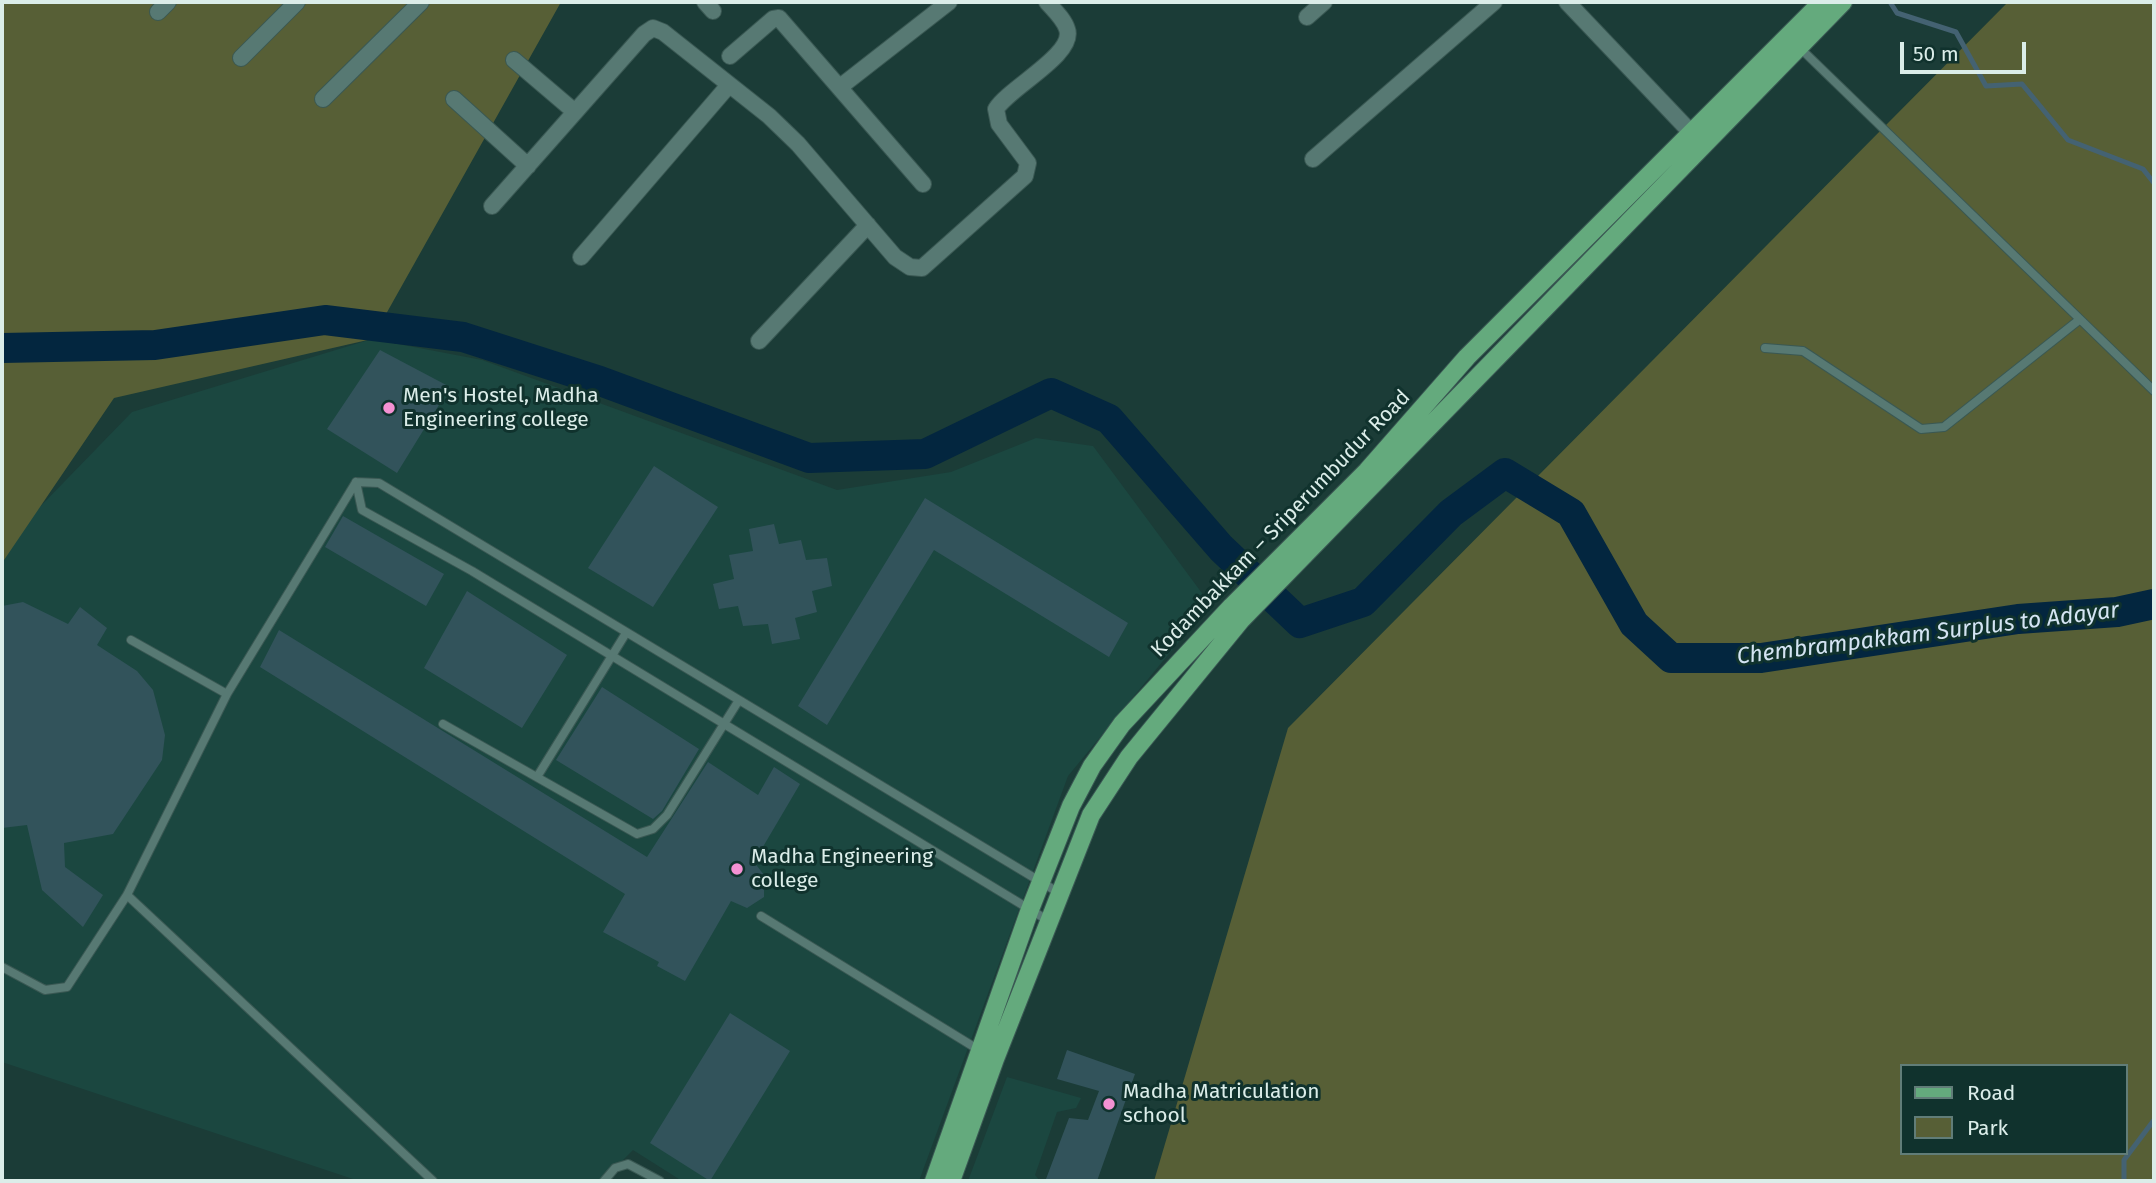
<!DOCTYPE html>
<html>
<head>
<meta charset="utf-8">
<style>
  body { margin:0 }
  #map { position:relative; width:2156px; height:1183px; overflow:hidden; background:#1b3c37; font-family:"Fira Sans",sans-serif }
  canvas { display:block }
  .frame { position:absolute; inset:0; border:4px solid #dbede9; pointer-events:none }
  .legend { position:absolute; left:1900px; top:1064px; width:228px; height:91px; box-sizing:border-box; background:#10322d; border:2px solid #617d78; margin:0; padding:9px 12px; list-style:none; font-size:21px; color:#dbede9 }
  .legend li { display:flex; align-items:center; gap:14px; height:35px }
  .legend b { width:35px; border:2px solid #617d78 }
  .scale { position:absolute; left:1900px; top:42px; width:126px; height:32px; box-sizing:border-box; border:4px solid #dbede9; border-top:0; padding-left:9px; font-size:21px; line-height:24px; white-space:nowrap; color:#dbede9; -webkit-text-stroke:5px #10322d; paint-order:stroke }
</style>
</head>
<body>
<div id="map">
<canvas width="2156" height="1183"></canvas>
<div class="frame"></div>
<ul class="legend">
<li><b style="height:9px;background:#64aa7d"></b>Road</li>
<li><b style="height:19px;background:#575f36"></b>Park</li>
</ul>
<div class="scale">50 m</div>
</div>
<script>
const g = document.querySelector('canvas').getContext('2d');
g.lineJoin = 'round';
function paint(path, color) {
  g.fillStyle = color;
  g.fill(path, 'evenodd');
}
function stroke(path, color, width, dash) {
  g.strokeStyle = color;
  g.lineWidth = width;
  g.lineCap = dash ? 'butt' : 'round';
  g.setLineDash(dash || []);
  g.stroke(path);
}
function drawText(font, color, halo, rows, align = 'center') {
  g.font = font + ' "Fira Sans",sans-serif';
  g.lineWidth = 6;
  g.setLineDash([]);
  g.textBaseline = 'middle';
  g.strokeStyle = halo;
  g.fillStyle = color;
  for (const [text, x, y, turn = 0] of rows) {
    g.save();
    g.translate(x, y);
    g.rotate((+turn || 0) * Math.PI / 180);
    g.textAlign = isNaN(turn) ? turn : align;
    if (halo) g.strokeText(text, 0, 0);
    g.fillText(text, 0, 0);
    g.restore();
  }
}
paint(new Path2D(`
  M372,339L482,360L837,490L951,472L1036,438L1093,446L1210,604L1068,776L919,1181H682L633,1150L602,1181H359L2,1062V546L132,412Z
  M1007,1077L1081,1098L1076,1108L1057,1112L1035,1175L1040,1181H968Z`), '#1b4740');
paint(new Path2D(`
  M2,2H561L372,339L114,398L2,563Z
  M2008,2H2154V1181H1154L1288,728ZM1902,1066H2126V1153H1902Z`), '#575f36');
stroke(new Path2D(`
  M1890,2L1897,13L1956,32L1986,86L2022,84L2068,140L2143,169L2154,183
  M2124,1181V1160L2154,1120`), '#446272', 5);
stroke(new Path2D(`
  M2,348L155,345L325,320L463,337L600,381L809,458L925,454L1051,393L1109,419L1221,548L1300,623L1363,602L1451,513L1505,473L1571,513L1634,624L1671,658H1761L2018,619L2117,612L2154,604`), '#03263f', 30);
paint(new Path2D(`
  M380,350L450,387L397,473L327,429Z
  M654,466L718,507L653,607L588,568Z
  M925,498L1128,623L1109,657L934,550L827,725L798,706Z
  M343,516L444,574L426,606L325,547Z
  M774,524L779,544L801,540L806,560L827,558L832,586L812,591L817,612L795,618L800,639L772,644L768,624L743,626L738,606L719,609L713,584L734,579L729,555L753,551L749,529Z
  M467,591L567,655L522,728L424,668Z
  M23,602L68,624L80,607L107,628L97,645L137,671L153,690L165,735L162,760L113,834L64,843L65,867L103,895L83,927L42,890L27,825L2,828V606Z
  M279,630L647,857L708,762L758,795L774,767L800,784L754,862L764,875V897L747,908L731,901L685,981L657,966L659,962L603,932L625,894L260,667Z
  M602,687L699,749L662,811L653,819L556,760Z
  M730,1013L790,1051L710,1181L650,1143Z
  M1067,1050L1135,1074L1097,1181L1046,1179L1069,1118L1088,1120L1099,1091L1057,1079Z`), '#32535b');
const service = new Path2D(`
  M1800,48L2154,391
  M1765,348L1803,351L1921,429L1944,427L2079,320
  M356,482L362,510L472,571L1049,921
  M356,482L379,483L1061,894
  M131,640L227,694L356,482
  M443,724L637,834L653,829L667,815L739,700
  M537,777L626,633
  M127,895L433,1181
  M761,916L979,1050
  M2,967L45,990L67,987L127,895L227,694
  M604,1181L615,1168L628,1164L660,1181`);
const minor = new Path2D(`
  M705,2L713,11
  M1567,2L1700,142
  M158,12L168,2
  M1307,17L1324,2
  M730,56L773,19L779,18L923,184
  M241,58L297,2
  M514,60L575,112
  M840,87L949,2
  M323,99L421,2
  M454,99L528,166
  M1313,159L1494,2
  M492,206L644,34L653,28L663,32L769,116L798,144L895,257L910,267L922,268L1025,176L1028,163L999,124L996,109C1010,87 1076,54 1067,29C1064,19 1054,10 1047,2
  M581,257L729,85
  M759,341L868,225`);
const primary = new Path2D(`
  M934,1181L1029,912L1071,806L1092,766L1122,724L1232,606L1367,471L1467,357L1822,2
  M951,1181L995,1059L1091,815L1129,757L1241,620L1843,2`);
stroke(service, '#3a5853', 10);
stroke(minor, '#3a5853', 18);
stroke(primary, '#3a5853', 20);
stroke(service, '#577973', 8);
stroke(minor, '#577973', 16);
stroke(primary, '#64aa7d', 18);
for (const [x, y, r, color] of [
  [389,408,7,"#f491d3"],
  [737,869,7,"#f491d3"],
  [1109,1104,7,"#f491d3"]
]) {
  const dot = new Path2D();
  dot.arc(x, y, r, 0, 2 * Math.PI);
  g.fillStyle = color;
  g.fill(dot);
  stroke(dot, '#10322d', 2.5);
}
drawText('21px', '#dbede9', '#10322d', [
  ["Men's Hostel, Madha",403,396],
  ["Engineering college",403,420],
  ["Madha Engineering",751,857],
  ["college",751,881],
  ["Madha Matriculation",1123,1092],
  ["school",1123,1116]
], 'left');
drawText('21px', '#dbede9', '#10322d', [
  ["Kodambakkam – Sriperumbudur Road",1281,524,-46]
]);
drawText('italic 23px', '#d4e4f3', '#10322d', [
  ["Chembrampakkam Surplus to Adayar",1928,634,-7]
]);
</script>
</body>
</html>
